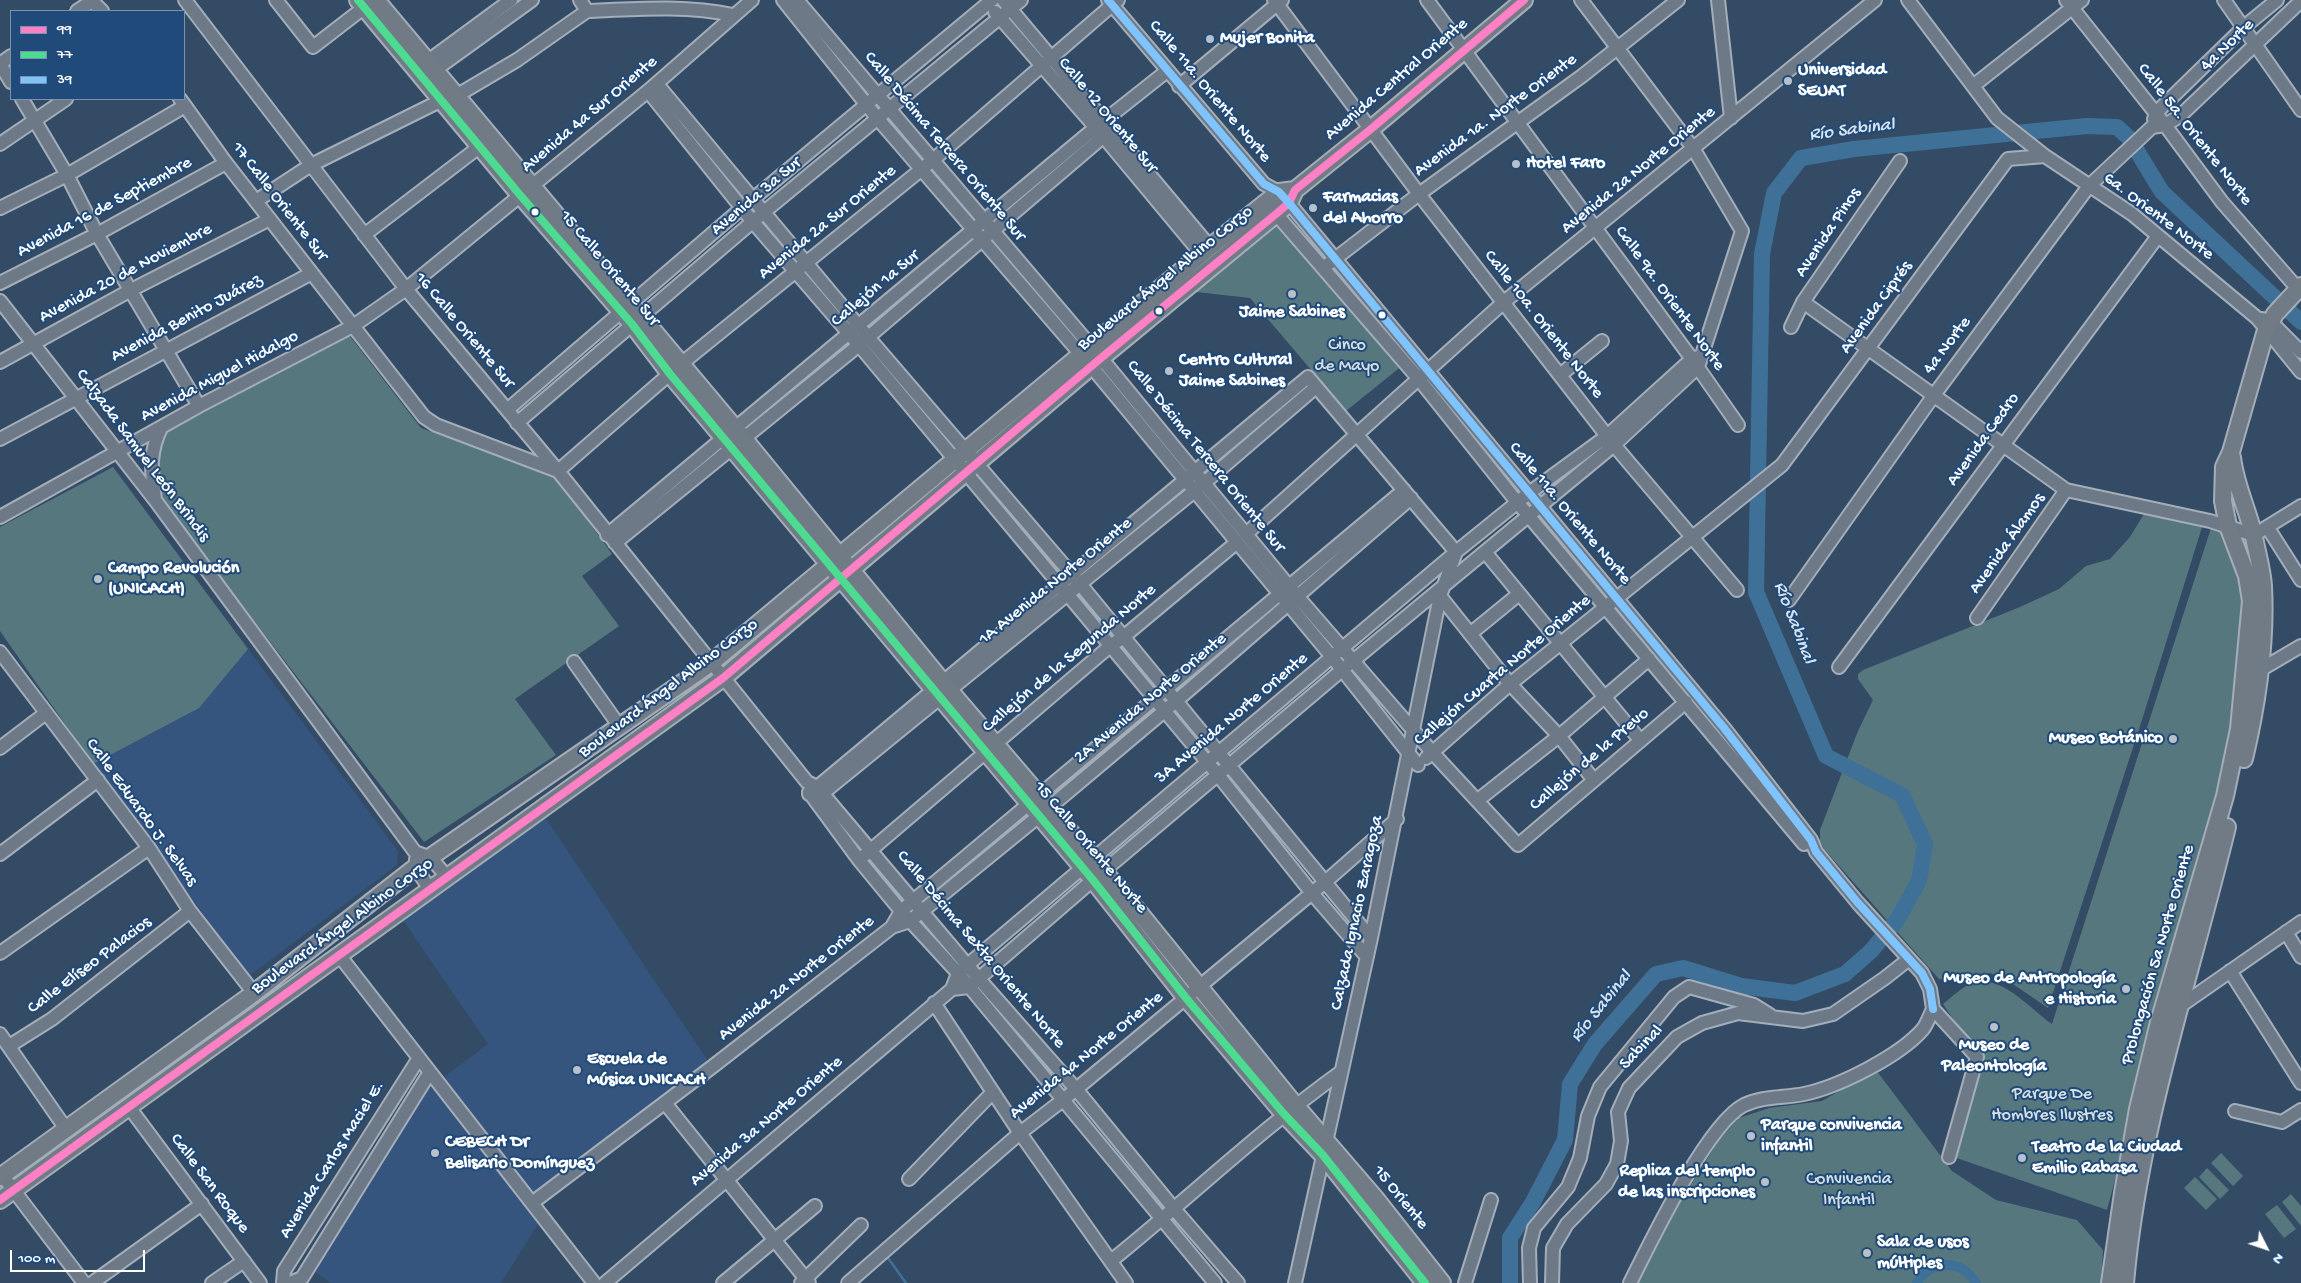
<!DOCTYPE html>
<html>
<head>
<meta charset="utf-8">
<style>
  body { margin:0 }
  #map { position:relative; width:2301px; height:1283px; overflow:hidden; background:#344b65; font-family:"Gochi Hand",sans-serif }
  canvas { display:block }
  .legend { position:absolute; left:10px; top:10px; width:175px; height:90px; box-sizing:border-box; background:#1f4a7a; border:1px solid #7992af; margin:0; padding:6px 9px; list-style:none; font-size:15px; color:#fff }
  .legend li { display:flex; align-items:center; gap:10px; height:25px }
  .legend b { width:25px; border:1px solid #7992af }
  .north { position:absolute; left:2241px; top:1223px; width:50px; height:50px; -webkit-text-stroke:4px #1f4a7a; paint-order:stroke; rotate:131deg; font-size:14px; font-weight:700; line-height:20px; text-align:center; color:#fff }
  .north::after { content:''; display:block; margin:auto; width:18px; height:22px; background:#fff; clip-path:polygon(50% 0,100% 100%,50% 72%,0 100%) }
  .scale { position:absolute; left:10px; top:1250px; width:135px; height:22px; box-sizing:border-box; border:2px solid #fff; border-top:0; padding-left:6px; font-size:15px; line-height:18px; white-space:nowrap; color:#fff; -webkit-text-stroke:4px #1f4a7a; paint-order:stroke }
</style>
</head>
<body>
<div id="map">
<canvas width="2301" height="1283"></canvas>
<ul class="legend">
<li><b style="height:6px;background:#ff80c5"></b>99</li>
<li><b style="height:6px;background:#4ddb92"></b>77</li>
<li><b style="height:6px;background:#80c4ff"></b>39</li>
</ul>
<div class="north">N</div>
<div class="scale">100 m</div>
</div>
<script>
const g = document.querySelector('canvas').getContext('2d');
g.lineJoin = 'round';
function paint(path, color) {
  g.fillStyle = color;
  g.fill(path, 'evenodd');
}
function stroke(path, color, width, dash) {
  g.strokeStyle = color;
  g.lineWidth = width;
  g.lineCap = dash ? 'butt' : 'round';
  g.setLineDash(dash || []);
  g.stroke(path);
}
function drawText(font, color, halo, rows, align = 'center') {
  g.font = font + ' "Gochi Hand",sans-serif';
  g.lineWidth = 4;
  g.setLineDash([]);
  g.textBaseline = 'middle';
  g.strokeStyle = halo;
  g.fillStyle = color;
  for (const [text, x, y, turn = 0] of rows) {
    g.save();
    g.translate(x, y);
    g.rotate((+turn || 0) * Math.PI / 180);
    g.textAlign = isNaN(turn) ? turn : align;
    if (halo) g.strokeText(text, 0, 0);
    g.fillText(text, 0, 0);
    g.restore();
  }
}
paint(new Path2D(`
  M113,467L398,851L397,865L249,976L93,764L0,631V527Z
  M545,817L710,1064L537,1198L444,1077L488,1044L403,920Z
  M429,1081L538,1224L501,1283H331L315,1272Z`), '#36557e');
paint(new Path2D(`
  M1280,221L1403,365L1346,411L1250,298L1196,292Z
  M349,335L421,428L556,477L612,554L582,576L619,626L515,699L556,755L424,842L159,497L155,458L165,433Z
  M113,467L248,649L199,708L93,764L0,631V527Z
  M2144,514L2202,527L2141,723L2048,1008L2007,980L1990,973L1955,982L1939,979L1824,849L1820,841V830L1858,731L1873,700L1858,679V674L1863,670L2020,607L2059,589L2086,566L2110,559L2130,537Z
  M2211,528L2225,530L2244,589L2236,725L2107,1210L1951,1156L1980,1059L1943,1004C1952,997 1962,987 1972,983C2001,973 2031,1010 2052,1024Z
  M1876,1070L1952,1171L1996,1200L2077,1220L2103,1250L2101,1283H1637L1682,1199L1719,1140L1739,1118L1769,1108L1822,1101Z
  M2221,1153L2243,1176L2233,1186L2211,1163Z
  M2207,1168L2229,1190L2220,1199L2199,1177Z
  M2195,1177L2217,1199L2206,1210L2184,1188Z
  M2291,1194L2301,1206V1226L2282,1202Z
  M2277,1205L2296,1229L2284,1238L2265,1214Z`), '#57777e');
stroke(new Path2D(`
  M888,1258L906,1283`), '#3f7198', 2.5);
stroke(new Path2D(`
  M1917,1283C1931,1259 1962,1259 1976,1283`), '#3f7198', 10);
stroke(new Path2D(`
  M1510,1283V1238L1533,1202L1565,1140L1570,1084L1595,1044L1656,974L1683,968L1741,986L1795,993L1845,974L1871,951L1897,920L1919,881L1925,844L1902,795L1826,756L1756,592L1762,254L1774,193L1801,158L1854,149L2087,126L2117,127L2129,138L2162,192L2301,322`), '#3f7198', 16);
const minor = new Path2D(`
  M91,0L102,11
  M185,0L406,289L558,471L807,782L817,787L979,979L1076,1089L1175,1210L1238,1283
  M276,0L313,47L370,3
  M580,0L587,11
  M783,0L878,119L1091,366L1332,657L1418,765
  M797,0L1101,358L1297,596L1432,752L1518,845L1686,702
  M1003,0L1210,247
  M1108,0L1264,184L1279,192L1289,203L1724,728L1811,840L1816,852L1858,903L1922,973L1930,989L1933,1009
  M1274,0L1419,194L1614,445L1737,590
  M1427,0L1692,359L1738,425
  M1718,0L1731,118
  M1908,0L1997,118L2045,156L2132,214L2257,318L2301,372
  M2066,0L2165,125L2222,202L2298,289
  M2224,0L2301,110
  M77,11L92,1
  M587,11C636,9 685,5 733,15
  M995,12L1103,136L1202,255
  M0,64L11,82
  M0,64L11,56
  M420,67L511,0
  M428,75L532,0
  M657,84L868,337L1080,584L1371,938
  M1179,86L1282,0
  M1973,86L2082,0
  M648,91L753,222L859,345L1059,584L1218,775L1311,892L1367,957
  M22,99L67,175L97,234L199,406
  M180,99L226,163L424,417L436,425L555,470
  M2154,119L2156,113L2164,105L2244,27L2277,0
  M0,144L66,99
  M256,201L311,165L442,100L456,96L517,60L587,11
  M0,208L67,175L185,106
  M1271,208L1418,378L1517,502L1804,844
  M364,235L487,141
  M1327,265L1419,194L1582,76L1678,0
  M0,283L97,234L226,163
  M0,301L155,500L415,852L431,858L447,877
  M1803,302L2066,490L2210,521L2254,535L2301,506
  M2262,319L2270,321L2301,352
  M1791,327L1803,302L1900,161
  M0,362L131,290L270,219
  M1560,375L1602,341
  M507,410L742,208L992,0
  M517,423L764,212L1021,0
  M0,439L312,273
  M558,471L681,364L933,160L1118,0
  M155,500C152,472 148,455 161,428
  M0,517L199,406L353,326L406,289L648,91L752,0
  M2268,528L2301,580
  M1246,534L1504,302L1875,0
  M607,535L1095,128L1167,71
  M615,543L859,345L1111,130
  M1485,552L1640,740
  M1440,596L1510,684L1559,736L1593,779
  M1789,600L1934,395L2089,186L2152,127L2165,125L2180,116L2301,1
  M1977,618L2066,490
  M1470,634L1519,594
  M0,652L149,848L190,911L254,993
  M574,662L620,727
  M1839,667L2158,236
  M2252,671L2260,670L2301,646
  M0,748L46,713
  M1426,758L1510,684L1782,465L2008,159L2045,156
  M809,792L859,860L901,911L958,973L1215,1283
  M809,794L1308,377L1456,552L1440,596L1371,938L1295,1283
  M818,797L1203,484L1316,387
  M1478,800L1559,736L1649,659
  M0,854L98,780
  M865,855L1109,647L1122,638L1236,543
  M416,859L417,870L430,889
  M892,927L901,911L914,900L1404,490
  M2286,932L2301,957
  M0,953L149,848
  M339,955L594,1283
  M2230,971L2301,1083
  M952,989L969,987L1093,880L1342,670L1614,445L1698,367L1742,231L1693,148L1581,0
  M934,1003L1020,1133L1126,1283
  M1933,1009L1977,1057L1949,1157
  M2176,1009L2301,922
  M0,1034L66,1129
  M9,1046L52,1019L190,911
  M665,1103L809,1283
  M129,1107L260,1283
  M2235,1111L2282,1122L2301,1110
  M2,1175L84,1283
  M909,1179L993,1092
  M532,1203L712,1067L892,927L910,921L1050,807L1175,702L1411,498
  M1111,1261C1188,1199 1260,1130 1341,1072
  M92,1283L202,1204
  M212,1283L244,1261
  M283,1283L284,1271L419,1058
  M290,1283L302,1278L430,1072
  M605,1283L952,989L958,973L1456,552L1529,493L1607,436L1692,359L1701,356
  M723,1283L815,1206
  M801,1283L861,1225
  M848,1283L1020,1133L1063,1100L1324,883L1397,819
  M1465,1283L1491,1200
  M1530,1283L1529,1248L1534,1228L1568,1187L1580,1158L1588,1116L1600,1087L1674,997L1689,987L1754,1005L1770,1015
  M1552,1283L1553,1248L1567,1224L1606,1184L1617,1164L1621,1141L1618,1112L1629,1088L1677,1037L1702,1023L1738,1013L1803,1021L1833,1014L1885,978L1909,959
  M1630,1283C1650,1243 1707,1124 1744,1105C1763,1096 1784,1098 1804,1094C1838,1087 1900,1056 1923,1029C1927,1024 1930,1015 1933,1009`);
const major = new Path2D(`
  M358,0L520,195L632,324L670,374L1093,880L1186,998L1284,1114L1322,1154L1425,1283
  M376,0L744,439L950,691L1142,916L1295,1105L1375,1198L1442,1283
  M2232,457C2235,485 2248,510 2254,537C2257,553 2262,570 2263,586C2266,643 2257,704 2244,759
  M0,1177L254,993L416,867L711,663L1210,247L1279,192L1295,190
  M0,1200L723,678L1101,358L1276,214L1289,203L1295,190L1371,129L1524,0
  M2110,1283L2123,1193L2138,1109L2159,1022L2225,796L2239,729L2251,601L2247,576L2228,526L2223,501L2224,467L2231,452L2266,330L2275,314L2301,286
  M2125,1283C2139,1125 2190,979 2227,827`);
stroke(minor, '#a4aeba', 16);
stroke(major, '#a4aeba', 20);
stroke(minor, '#6d7986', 12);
stroke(major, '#717b85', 16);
stroke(new Path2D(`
  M0,1200L723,678L1101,358L1276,214L1289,203L1295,190L1371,129L1524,0`), '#ff80c5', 8);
stroke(new Path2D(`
  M358,0L520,195L632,324L670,374L1093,880L1186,998L1284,1114L1322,1154L1425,1283`), '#4ddb92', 8);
stroke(new Path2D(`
  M1108,0L1264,184L1279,192L1289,203L1724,728L1811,840L1816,852L1858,903L1922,973L1930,989L1933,1009`), '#80c4ff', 8);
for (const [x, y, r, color] of [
  [1210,39,5,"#b8c0c9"],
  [1788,81,5,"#b8c0c9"],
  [1516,164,5,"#b8c0c9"],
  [1313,208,5,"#b8c0c9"],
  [535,212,4.5,"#fff"],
  [1292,294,5,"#b8c0c9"],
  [1159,311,4.5,"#fff"],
  [1382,315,4.5,"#fff"],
  [1169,371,5,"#b8c0c9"],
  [98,579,5,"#b8c0c9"],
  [2173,739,5,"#b8c0c9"],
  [2126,989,5,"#b8c0c9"],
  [1994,1027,5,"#b8c0c9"],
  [577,1070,5,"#b8c0c9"],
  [1751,1136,5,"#b8c0c9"],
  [435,1153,5,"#b8c0c9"],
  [2022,1158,5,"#b8c0c9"],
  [1765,1182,5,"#b8c0c9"],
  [1867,1253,5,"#b8c0c9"]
]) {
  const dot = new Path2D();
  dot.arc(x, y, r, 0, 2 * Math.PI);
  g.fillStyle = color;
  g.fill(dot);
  stroke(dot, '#1f4a7a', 2);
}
drawText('bold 18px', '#fff', '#1f4a7a', [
  ["Mujer Bonita",1220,39],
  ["Universidad",1798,71],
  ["SEUAT",1798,92],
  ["Hotel Faro",1526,164],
  ["Farmacias",1323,198],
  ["del Ahorro",1323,219],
  ["Jaime Sabines",1292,313,"center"],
  ["Centro Cultural",1179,361],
  ["Jaime Sabines",1179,382],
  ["Campo Revolución",108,569],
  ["(UNICACH)",108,590],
  ["Museo Botánico",2163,739,"right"],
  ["Museo de Antropología",2116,979,"right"],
  ["e Historia",2116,1000,"right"],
  ["Museo de",1994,1046,"center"],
  ["Paleontología",1994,1067,"center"],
  ["Escuela de",587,1060],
  ["Música UNICACH",587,1081],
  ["Parque convivencia",1761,1126],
  ["infantil",1761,1147],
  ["CEBECH Dr",445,1143],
  ["Belisario Domínguez",445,1164],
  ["Teatro de la Ciudad",2032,1148],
  ["Emilio Rabasa",2032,1169],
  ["Replica del templo",1755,1172,"right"],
  ["de las inscripciones",1755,1193,"right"],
  ["Sala de usos",1877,1243],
  ["múltiples",1877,1264]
], 'left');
drawText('18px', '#fff', '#1f4a7a', [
  ["4a Norte",2228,46,-44],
  ["Avenida Central Oriente",1397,80,-40],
  ["Calle 11a. Oriente Norte",1209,92,50],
  ["Avenida 4a Sur Oriente",590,115,-40],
  ["Calle 12 Oriente Sur",1107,116,50],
  ["Avenida 1a. Norte Oriente",1496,116,-36],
  ["Calle 5a. Oriente Norte",2194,135,52],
  ["Calle Décima Tercera Oriente Sur",944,147,50],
  ["Avenida 2a Norte Oriente",1639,171,-39],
  ["Avenida 3a Sur",757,197,-40],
  ["17 Calle Oriente Sur",279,202,52],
  ["Avenida 16 de Septiembre",105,208,-28],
  ["6a. Oriente Norte",2158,217,37],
  ["Avenida 2a Sur Oriente",828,223,-39],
  ["Avenida Pinos",1829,233,-56],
  ["15 Calle Oriente Sur",609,269,50],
  ["Avenida 20 de Noviembre",126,274,-28],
  ["Boulevard Ángel Albino Corzo",1166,279,-39],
  ["Callejón 1a Sur",876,289,-40],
  ["Calle 9a. Oriente Norte",1669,299,54],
  ["Avenida Ciprés",1877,308,-54],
  ["Avenida Benito Juárez",187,319,-28],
  ["Calle 10a. Oriente Norte",1543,325,52],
  ["16 Calle Oriente Sur",464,331,50],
  ["4a Norte",1948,346,-53],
  ["Avenida Miguel Hidalgo",220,377,-28],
  ["Avenida Cedro",1984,440,-54],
  ["Calzada Samuel León Brindis",142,456,53],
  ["Calle Décima Tercera Oriente Sur",1205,457,51],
  ["Calle 11a. Oriente Norte",1569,514,50],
  ["Avenida Álamos",2008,544,-55],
  ["1A Avenida Norte Oriente",1056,582,-39],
  ["Callejón de la Segunda Norte",1070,659,-40],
  ["Callejón Cuarta Norte Oriente",1503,671,-40],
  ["Boulevard Ángel Albino Corzo",669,689,-37],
  ["2A Avenida Norte Oriente",1151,699,-40],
  ["3A Avenida Norte Oriente",1232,719,-40],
  ["Callejón de la Prevo",1590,760,-40],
  ["Calle Eduardo J. Selvas",141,813,54],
  ["15 Calle Oriente Norte",1090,848,50],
  ["Calzada Ignacio Zaragoza",1358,913,-78],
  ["Boulevard Ángel Albino Corzo",343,927,-36],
  ["Calle Décima Sexta Oriente Norte",980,950,50],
  ["Prolongación 5a Norte Oriente",2159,955,-74],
  ["Calle Elíseo Palacios",90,966,-37],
  ["Avenida 2a Norte Oriente",797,979,-38],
  ["Sabinal",1642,1048,-46],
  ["Avenida 4a Norte Oriente",1087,1056,-39],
  ["Avenida 3a Norte Oriente",767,1122,-40],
  ["Avenida Carlos Maciel E.",333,1160,-58],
  ["Calle San Roque",209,1184,53],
  ["15 Oriente",1400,1198,51]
]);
drawText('18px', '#d6dfe0', '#1f4a7a', [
  ["Cinco",1347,346],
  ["de Mayo",1347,367],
  ["Parque De",2052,1095],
  ["Hombres Ilustres",2052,1116],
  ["Convivencia",1849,1180],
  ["Infantil",1849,1201]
]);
drawText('italic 19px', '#d9e3eb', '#1f4a7a', [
  ["Río Sabinal",1852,131,-7],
  ["Río Sabinal",1793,623,69],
  ["Río Sabinal",1602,1007,-51]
]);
</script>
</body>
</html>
